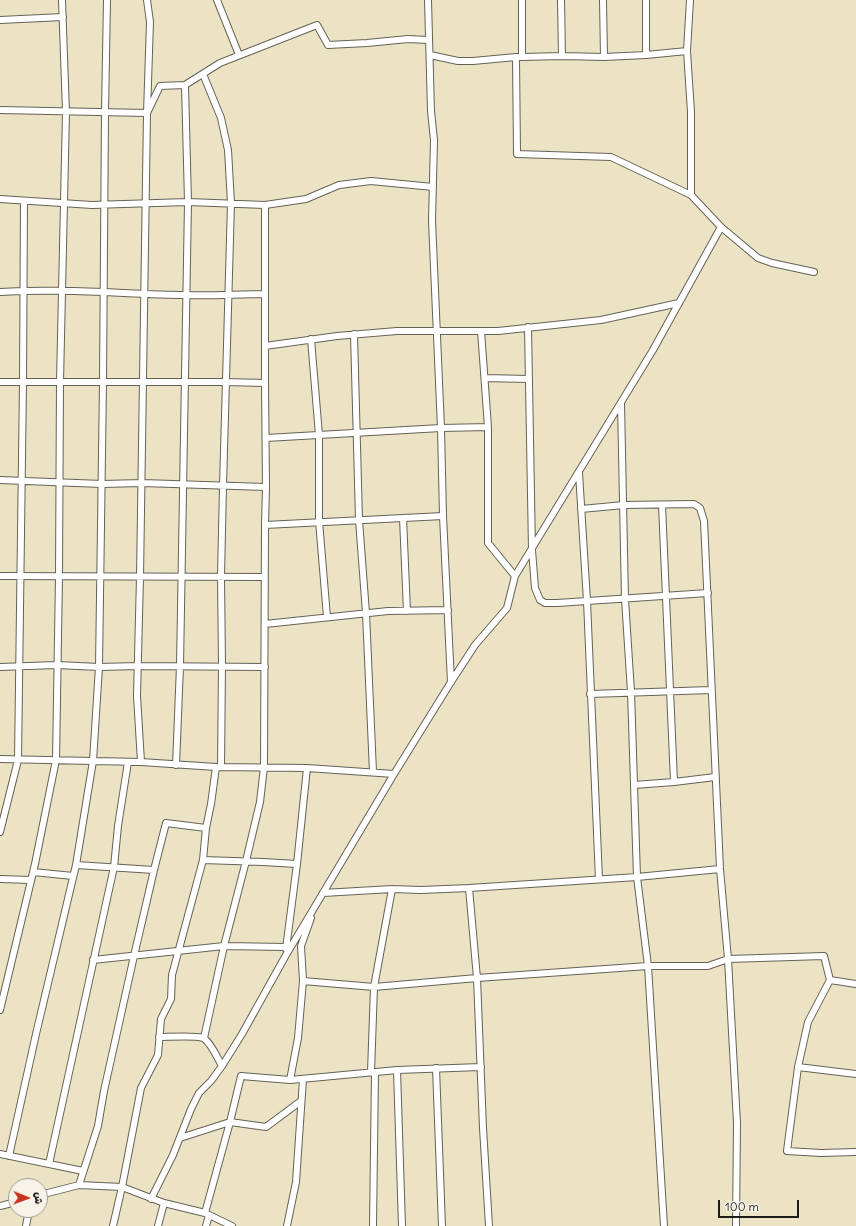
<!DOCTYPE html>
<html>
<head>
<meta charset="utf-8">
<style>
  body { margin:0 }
  #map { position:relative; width:856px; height:1226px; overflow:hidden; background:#ebe3c4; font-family:Delius,"Playpen Sans Arabic",sans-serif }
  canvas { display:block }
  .north { position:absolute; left:8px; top:1178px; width:40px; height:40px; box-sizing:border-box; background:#f7f3e8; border:1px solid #9f9d96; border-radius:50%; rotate:91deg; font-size:11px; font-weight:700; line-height:16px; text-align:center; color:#1c1c1c }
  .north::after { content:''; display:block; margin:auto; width:14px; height:18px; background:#c8321e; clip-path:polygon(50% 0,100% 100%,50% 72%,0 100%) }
  .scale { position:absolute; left:718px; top:1200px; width:81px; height:18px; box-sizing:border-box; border:2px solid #1c1c1c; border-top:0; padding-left:5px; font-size:12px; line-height:14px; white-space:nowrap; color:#1c1c1c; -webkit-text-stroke:3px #f7f3e8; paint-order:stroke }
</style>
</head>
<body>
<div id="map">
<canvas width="856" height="1226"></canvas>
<div class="north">ش</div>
<div class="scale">100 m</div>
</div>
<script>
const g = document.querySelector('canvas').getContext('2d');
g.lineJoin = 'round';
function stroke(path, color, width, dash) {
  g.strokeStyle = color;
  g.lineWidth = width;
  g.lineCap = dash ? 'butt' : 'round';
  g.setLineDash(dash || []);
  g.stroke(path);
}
const street = new Path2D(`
  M217,0L239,55
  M428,0L431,111L434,140L432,221L441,428L443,516L451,682
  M561,0L562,56
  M603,0L604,57
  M646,0V55
  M690,0L687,51L691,112V195
  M0,20L63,17
  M430,55L458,61H473L516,57L517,154L611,157L691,195L721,227L758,258L772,263L814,272
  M518,57H522V0
  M522,57L562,56L604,57L646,55L687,51
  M203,74L221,118L228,150L231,203L223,486L221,576L222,666L221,767
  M0,110L147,113L160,86L185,85L220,63L317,25L328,45L367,43L408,39L429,40
  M0,199L92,205L188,202L265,205L306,199L339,185L371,181L433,187
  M0,292C62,288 124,294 186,295C212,296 238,294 265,294
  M528,327L532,550L535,588L540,600L545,603H557L708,593
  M481,331L488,427V543L515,576
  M354,334L359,520L366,613L373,772
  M311,339L319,435V521L327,617
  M265,346L337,336L397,331H498L601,320L679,303
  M485,378L529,379
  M0,382H225L265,383
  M621,403L625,599L631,692L637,877L648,966L664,1226
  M266,438L441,428L488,427
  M579,473L587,601L599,879
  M0,480L102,484L142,483L266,487
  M662,505L674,782
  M581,509L624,505L694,504L700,508L704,521L720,869L728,959L737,1123L736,1226
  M403,518L407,611
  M265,525L443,516
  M0,576L264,577
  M265,624L388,611L448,610
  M0,667L57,665L99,667L138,666L265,667
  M590,694L711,690
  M0,759L141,762L216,767L211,804L206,828L203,860L172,975L171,999L161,1019L158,1055L141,1088L122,1187L164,1203L205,1213L232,1226
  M141,762L137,696L140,577L147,113L150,22L147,0
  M176,765L180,666L188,202L185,85
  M218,767L307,768L394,774
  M634,785L674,782L715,777
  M0,832L18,760L23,382L24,201
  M203,860L263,862L297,864
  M76,865L154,870
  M33,872L73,876
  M0,879L31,880
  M469,888L477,978L483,1128L489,1226
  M323,893L392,889L421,890L469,888L637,877L720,869
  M286,949L297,864L307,768
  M93,960L224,946L286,947
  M830,980L856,984
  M303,981L374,987L477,978L648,966H708L728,959L824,956L830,980L808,1022L798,1067L787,1151L821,1153L856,1152
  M0,1010L35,864L56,760L59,576L60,382L66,112L62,0
  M159,1037C168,1037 196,1035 203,1038C210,1041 218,1059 222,1066
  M204,1038L224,946L246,861L260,802L264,767L265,525L266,487L265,383V205
  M798,1067L856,1074
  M436,1068L442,1226
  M397,1070L402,1226
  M371,1072L374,987L392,889
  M290,1080L298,1038L303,981L301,946L311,918
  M180,1138L230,1122L241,1076L290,1080L397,1070L481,1067
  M0,1154L83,1171
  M9,1156L36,1034L76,865L93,761L99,667L103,382L105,112L107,0
  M49,1164L114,867L118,826L128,762
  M79,1185L98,1126L104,1091L134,956L154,870L166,823L206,828
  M40,1195L79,1185L122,1187L113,1226
  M151,1199L173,1155L191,1109L199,1093L211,1081L222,1066L242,1034L286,955L394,774L451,682L475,645L507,608L515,576L653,350L721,227
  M0,1206L16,1202
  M205,1213L230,1122L266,1127L301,1101
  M26,1226L29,1210
  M158,1226L164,1203
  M206,1226L209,1215
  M287,1226L296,1182L303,1079
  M373,1226L375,1072`);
stroke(street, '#646257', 8);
stroke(street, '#fff', 6);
</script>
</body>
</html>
